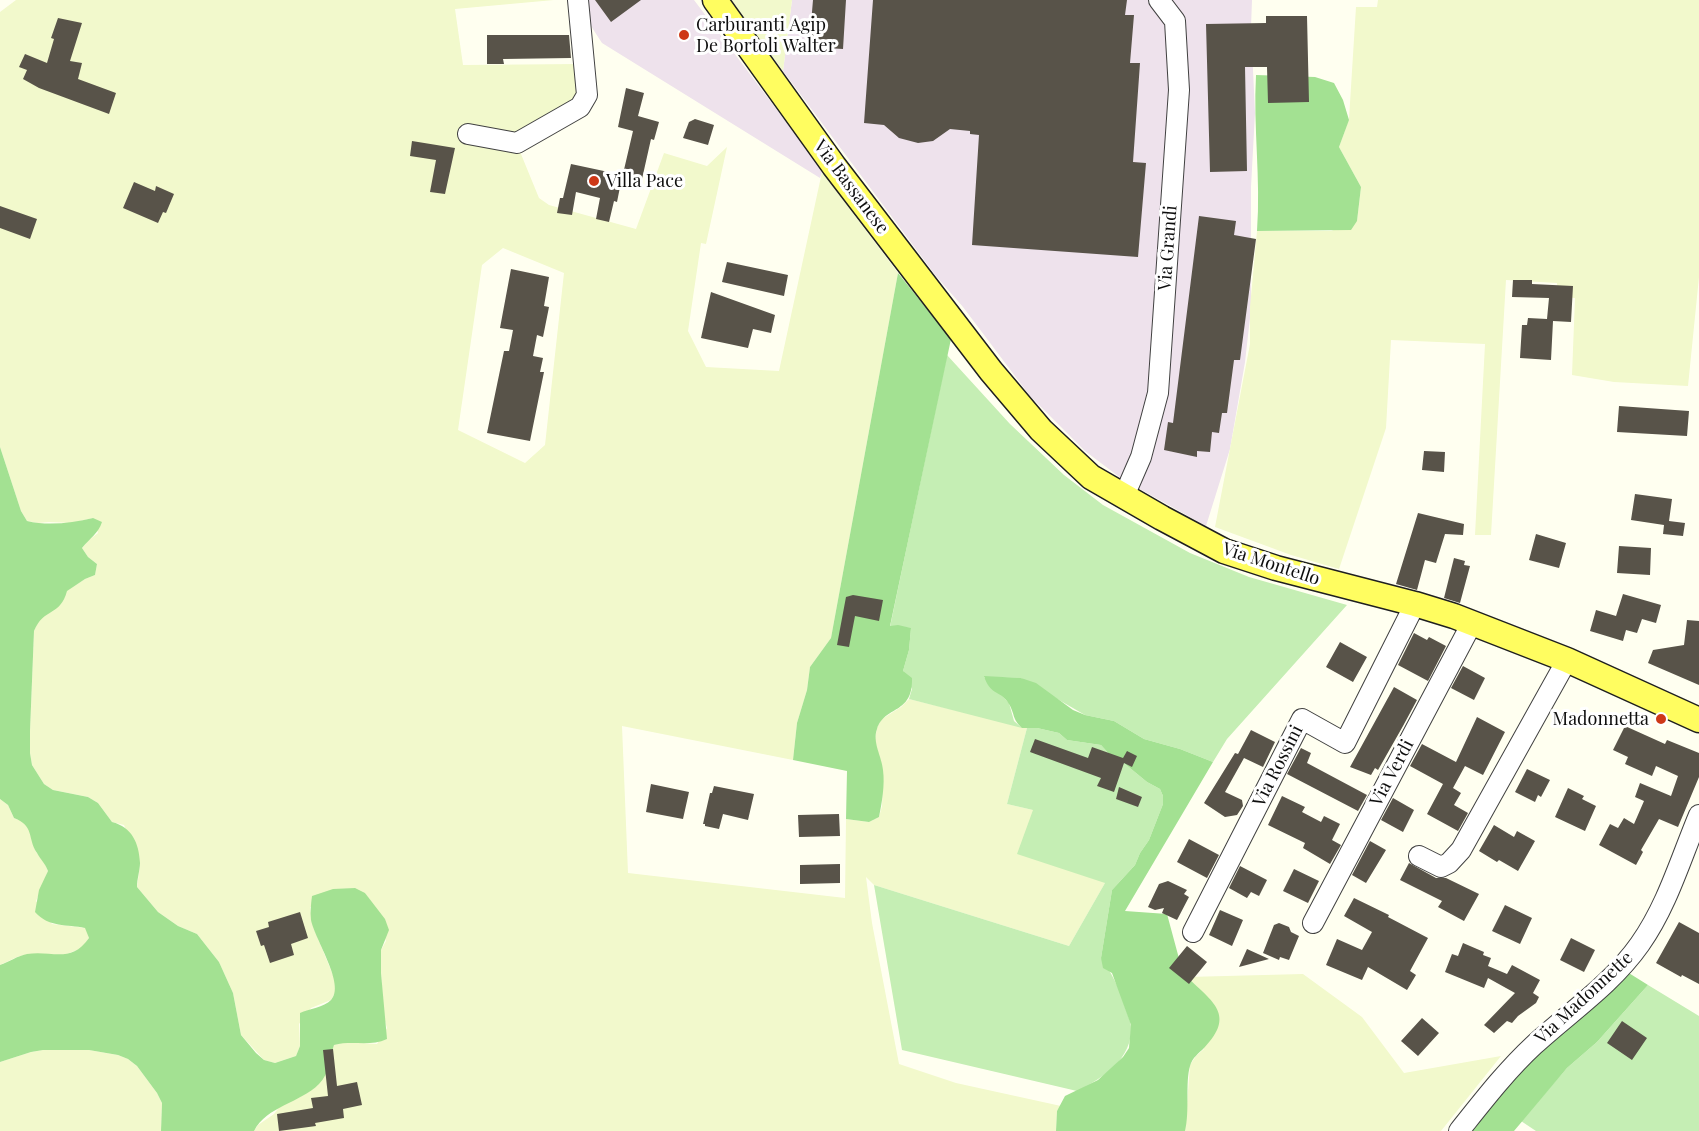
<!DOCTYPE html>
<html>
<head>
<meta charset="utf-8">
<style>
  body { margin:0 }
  canvas { display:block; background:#fffff0 }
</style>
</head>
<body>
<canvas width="1699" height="1131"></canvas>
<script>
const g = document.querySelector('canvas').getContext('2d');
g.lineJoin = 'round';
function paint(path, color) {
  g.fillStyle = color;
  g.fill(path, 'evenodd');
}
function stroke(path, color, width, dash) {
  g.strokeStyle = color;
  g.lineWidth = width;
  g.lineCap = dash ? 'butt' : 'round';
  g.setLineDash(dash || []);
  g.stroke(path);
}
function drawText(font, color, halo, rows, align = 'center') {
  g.font = font + ' "Playfair Display",serif';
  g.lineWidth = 6;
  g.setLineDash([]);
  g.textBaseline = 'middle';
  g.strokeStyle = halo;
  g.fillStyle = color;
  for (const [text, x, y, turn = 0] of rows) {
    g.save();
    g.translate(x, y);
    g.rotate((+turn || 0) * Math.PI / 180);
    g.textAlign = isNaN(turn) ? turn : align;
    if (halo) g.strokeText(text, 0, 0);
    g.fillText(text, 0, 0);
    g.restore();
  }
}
paint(new Path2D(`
  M574,0H694L805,147L822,172L820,178L602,43Z
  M792,0H1252L1251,27L1255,113L1251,187V309L1245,362L1230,449L1206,526L1122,479L1085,451L1030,396L963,307L936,276L783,71Z`), '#eee2ec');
paint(new Path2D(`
  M16,0H554L455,9L463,65L579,64L581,96L514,137L539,198L549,205L636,229L664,153L707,166L727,147L706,244L701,243L688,331L706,367L779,371L822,172L898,273L831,638L810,667L807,690L797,723L793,760L622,726L628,873L845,898L846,819L869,822L879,817L882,806L883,773L875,740L877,727L882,719L901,707L909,699L1027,728L1007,804L1033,810L1105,883L1069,946L874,885L866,877L872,923L899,1064L956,1083L1061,1106L1057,1111L1056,1131H254L258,1125L274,1114L280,1106L300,1097L318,1085L334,1045L344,1042L377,1044L387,1028L384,1018L381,973V950L386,941L371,902L365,893L310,907L314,929L335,980L336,991L331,1000L311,1008L299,1024L300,1046L296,1056L275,1063L264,1060L241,1035L233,993L219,962L197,934L178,926L158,912L137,887L140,865L124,825L112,822L98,803L88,797L53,790L44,784L32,765L30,753V731L34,631L38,621L66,591L85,579L95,575L97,564L88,557L82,548L89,540L98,533L93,518L71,523L49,522L38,523L27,521L21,511L0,447V12ZM503,248L564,273L545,445L525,463L458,430L482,265Z
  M730,0H792L783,71L733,4Z
  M1378,0H1699V277L1688,386L1614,382L1572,375L1575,298L1558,297L1557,283L1506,280L1491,535H1475L1485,344L1391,340L1386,428L1339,569L1291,555L1215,527L1250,344V307L1257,231H1331L1357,221L1361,187L1339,147L1349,119L1356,7H1377Z
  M0,799L8,805L14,818L24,822L30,831L36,852L44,861L48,871L36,901L52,924L86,928L89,938L82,948L62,956L29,954L17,957L0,965Z
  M1303,974L1362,1017L1404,1073L1501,1056L1441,1131H1185L1190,1065L1196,1056L1204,1049L1195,985L1187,977Z
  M43,1050H89L118,1055L128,1059L137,1066L157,1093L162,1103L161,1131H0V1062L31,1052Z`), '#f2f9cc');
paint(new Path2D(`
  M947,355L1010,424L1064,475L1103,505L1190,553L1249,577L1347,605L1227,739L1213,762L1180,749L1144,739L1114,721L1085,715L1021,678L984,677L1009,703L1014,721L1022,728L909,699L912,689L903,671L909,650L911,628L890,627Z
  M1027,728H1037L1059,733L1067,740L1101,745L1110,755L1119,759L1147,782L1160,789L1163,796V804L1149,840L1140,853L1135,865L1112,890L1101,958C1111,972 1119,987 1124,1004C1126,1011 1130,1019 1131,1026C1133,1059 1103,1078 1077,1091L902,1050L874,885L1069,946L1105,883L1017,854L1033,810L1007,804Z
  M1648,985L1699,1016V1131H1536L1521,1121L1567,1068L1597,1042Z`), '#c5eeb4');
paint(new Path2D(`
  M1256,75L1315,77L1334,83L1343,100L1349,120L1339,147L1361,187L1357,221L1351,230L1257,231C1261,179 1253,127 1256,75Z
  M898,273L951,339L890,626L898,625L911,628L909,650L903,671L912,678C913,715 885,705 877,729C872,742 882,757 883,770C885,785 882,802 879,817L869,822L846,819L847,771L793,760L797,723L807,690L810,667L831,638Z
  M0,447L21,511L27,521C48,526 72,523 93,518L102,522C98,534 90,538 82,548L88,557L97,564L95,575L85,579L67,591C60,617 44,607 34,631L30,731V753L32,765L44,784L53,790L88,797L98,803L112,822C132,827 139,843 140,863C140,870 137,879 137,887L158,912L178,926L197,934L219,962L233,993L241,1035L256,1053L264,1060L275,1063L296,1056L300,1046V1013C309,1009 324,1007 331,1000C346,985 315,940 311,920C310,912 311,904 312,896L333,889L355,888L365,893L385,919L389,930L381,950V973L387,1039C370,1047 352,1040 334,1045C329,1059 330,1073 319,1084C300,1103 267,1106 254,1131H161L162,1103L157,1093L137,1066L128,1059L118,1055L89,1050H43L31,1052L0,1062V965C9,962 17,956 27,954C52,950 71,964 89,938L85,928C67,924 49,928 35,912L39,890L48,871C45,863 41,860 37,853C27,838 35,826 14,818L8,805L0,799Z
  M984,676L1021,678L1036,683L1073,710L1085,715L1114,721L1144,739L1180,749L1213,762L1125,911L1167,914L1184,977H1187C1213,1002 1236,1015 1204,1048C1199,1053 1192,1058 1190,1066C1185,1083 1190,1111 1185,1131H1056L1057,1111L1065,1096L1098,1080L1123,1057L1129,1048L1131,1025L1112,973L1103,968L1101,958L1112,890L1135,865L1140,853L1149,840L1163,804V796L1160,789L1147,782L1119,759L1110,755L1101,745L1067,740L1059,733L1037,728H1022C1012,719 1015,714 1009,704C1001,690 990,696 984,676Z
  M1624,970L1648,985L1597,1042L1567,1068L1514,1131H1467L1514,1073Z`), '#a3e192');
paint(new Path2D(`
  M595,0H641L611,22Z
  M813,0H846L843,49L809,47Z
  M873,0H1127L1125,15H1134L1130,63H1140L1133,162L1146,163L1138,257L972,245L979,135L970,134V131L950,129L933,141L918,143L899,138L884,125L864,123Z
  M1266,16H1307L1309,102L1268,103L1267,67H1245L1247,171L1210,172L1206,24L1266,23Z
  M58,18L82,23L70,61L82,63L78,79L116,93L109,114L39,88L23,79L27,70L19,67L25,54L47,63L54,39L51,38Z
  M487,35H569L571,58L503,59L504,64H487Z
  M626,88L644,93L638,116L659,122L654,140L651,139L642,179L623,174L633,131L618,127Z
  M695,119L714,125L708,145L683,138L689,122Z
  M412,141L455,148L445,194L430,192L436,160L410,156Z
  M571,164L632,177L630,189L620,187L617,202L614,201L609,222L596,219L600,198L576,192L572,215L557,213L560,198H563Z
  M134,182L155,191L156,186L174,194L166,213L163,212L158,223L123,208Z
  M0,206L37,219L30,239L0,228Z
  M1199,216L1236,221L1234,235L1256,239L1240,360H1234L1227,413H1222L1219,433L1212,432L1210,452L1197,451V457L1164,450L1168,422L1173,423Z
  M727,262L788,275L784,296L722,282Z
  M511,269L549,277L544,306L549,307L543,337L537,335L533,356L543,358L540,372H544L530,441L487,433L504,351H509L513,330L500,328Z
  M1513,280H1532V284L1573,286L1571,322L1553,321L1551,360L1520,358L1522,325H1527L1528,318L1547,319L1549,298L1512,297Z
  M711,292L775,315L771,333L753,329L748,348L701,338Z
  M1619,406L1689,411L1687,436L1617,432Z
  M1424,451L1445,452L1444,472L1422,470Z
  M1635,494L1672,499L1669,521L1685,523L1683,536L1663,534L1664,525L1631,520Z
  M1418,513L1464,524L1463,535L1445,534L1436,563L1425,560L1417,590L1396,584Z
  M1536,534L1566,543L1559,568L1529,560Z
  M1619,546L1651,548L1650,575L1617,573Z
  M1454,558L1465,561L1464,565L1470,566L1460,603L1444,598Z
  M1623,594L1661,605L1656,623L1642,619L1637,633L1626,630L1623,641L1590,631L1596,610L1616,616Z
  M853,595L883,600L879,621L855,616L849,647L837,645L846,597Z
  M1687,620L1699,621V685L1648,663L1653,650L1684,645Z
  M1414,633L1427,640L1429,637L1446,646L1428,681L1398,665Z
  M1340,642L1367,657L1353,682L1326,667Z
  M1463,666L1485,678L1474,700L1451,688Z
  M1394,687L1417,700L1403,726L1378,770L1375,768L1371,775L1350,767Z
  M1477,717L1505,732L1483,775L1465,766L1453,788L1461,793L1454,805L1468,813L1458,831L1427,814L1443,784L1410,766L1422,744L1456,762Z
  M1625,726L1665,744L1667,740L1699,753V777L1678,827L1659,819L1641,850L1643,852L1636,865L1599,845L1610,824L1618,828L1624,818L1634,824L1644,801L1635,797L1640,783L1671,796L1678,776L1656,766L1652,776L1625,764L1628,757L1613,750Z
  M1251,730L1275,742L1263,767L1244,758L1225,792L1242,800L1243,806L1237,815L1225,817L1204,803L1235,753L1238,754Z
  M1035,739L1088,758L1092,747L1123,758L1127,751L1137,756L1132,767L1124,763L1114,792L1097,786L1101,778L1030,752Z
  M1301,748L1311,753L1307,763L1367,795L1358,811L1287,774Z
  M1527,769L1550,780L1541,797L1538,795L1535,802L1515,792Z
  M651,784L689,792L683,819L646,812Z
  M714,786L754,794L748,820L723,814L719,829L705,826V824H703L710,793H712Z
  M1119,787L1142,797L1138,807L1116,799Z
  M1568,788L1584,796L1582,799L1596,806L1585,831L1555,817Z
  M1282,796L1305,807L1302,812L1321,822L1324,816L1340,824L1332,840L1341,845L1330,864L1303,848L1305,843L1268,825Z
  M1393,798L1414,810L1403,832L1381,820Z
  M839,814L840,836L799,837L798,815Z
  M1494,825L1514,837L1517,831L1535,841L1518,871L1499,860L1497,862L1479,851Z
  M1189,839L1219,855L1207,878L1177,862Z
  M1370,841L1386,850L1366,883L1352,875Z
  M1409,863L1436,878H1446L1479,894L1464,921L1438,907L1442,901L1400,880Z
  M840,864V883L800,884V865Z
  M1240,866L1267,880L1259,896L1251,892L1247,898L1229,888Z
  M1294,869L1319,881L1308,903L1283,891Z
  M1168,881L1187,890L1184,894L1189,897L1177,920L1162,913L1164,908L1155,910L1148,907L1159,884Z
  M1354,898L1389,915L1388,917L1428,938L1410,971L1416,975L1407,990L1368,967L1362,980L1326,965L1337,939L1362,950L1372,932L1344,916Z
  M1505,905L1532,918L1520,944L1492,931Z
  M1220,910L1243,920L1232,946L1209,935Z
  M300,912L308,938L291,944L294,955L270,963L264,945L261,946L256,931L269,927L268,922Z
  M1679,922L1699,933V984L1682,975L1681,977L1656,963Z
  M1279,923L1289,927L1291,932L1299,936L1289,960L1280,957L1279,960L1263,953L1274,925Z
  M1571,938L1595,950L1584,972L1560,960Z
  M1463,943L1484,952L1483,955L1491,958L1488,966L1507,974L1512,965L1540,980L1533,993L1539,997L1536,1003L1518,1016L1512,1023L1507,1021L1494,1033L1484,1025L1515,993L1488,978L1484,988L1445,972L1452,954L1458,956Z
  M1187,946L1207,962L1189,984L1169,968Z
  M1247,949L1269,959L1239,967Z
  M1422,1018L1439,1033L1418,1056L1401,1041Z
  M1622,1021L1647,1038L1632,1060L1607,1043Z
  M333,1049L337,1086L357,1082L362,1105L343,1109L344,1118L315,1123L316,1126L279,1131L277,1114L313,1108L311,1098L328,1096L323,1050Z`), '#585349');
const minor = new Path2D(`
  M468,134L517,143L580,107L587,95L578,0
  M1124,496L1141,457L1158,393L1179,90L1175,21L1159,0
  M1419,856L1441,867L1449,863L1461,850L1567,660
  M1313,923L1472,623
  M1193,932L1302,719L1345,743L1415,604
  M1459,1131C1483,1101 1506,1071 1534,1045C1570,1012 1612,984 1640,944C1667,906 1681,858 1699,815`);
const major = new Path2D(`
  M715,0L834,166L991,371L1041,430L1091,477L1162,518L1224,551L1276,568L1415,604L1454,616L1567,660L1699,720`);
stroke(minor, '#414141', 22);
stroke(major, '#1f1f1f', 27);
stroke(minor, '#fff', 20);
stroke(major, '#fffd60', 24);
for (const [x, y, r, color] of [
  [684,35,6,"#ce3817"],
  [594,181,6,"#ce3817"],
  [1661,719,6,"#ce3817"]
]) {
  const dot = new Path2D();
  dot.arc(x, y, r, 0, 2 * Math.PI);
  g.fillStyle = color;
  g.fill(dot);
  stroke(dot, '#fff', 2);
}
drawText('18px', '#0e0e0e', '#fff', [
  ["Carburanti Agip",696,25],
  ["De Bortoli Walter",696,46],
  ["Villa Pace",606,181],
  ["Madonnetta",1649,719,"right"]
], 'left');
drawText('18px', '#0e0e0e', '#fff', [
  ["Via Bassanese",851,187,53],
  ["Via Grandi",1168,248,-86],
  ["Via Montello",1271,564,18],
  ["Via Rossini",1278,766,-63],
  ["Via Verdi",1392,773,-62],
  ["Via Madonnette",1584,998,-43]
]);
</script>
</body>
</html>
